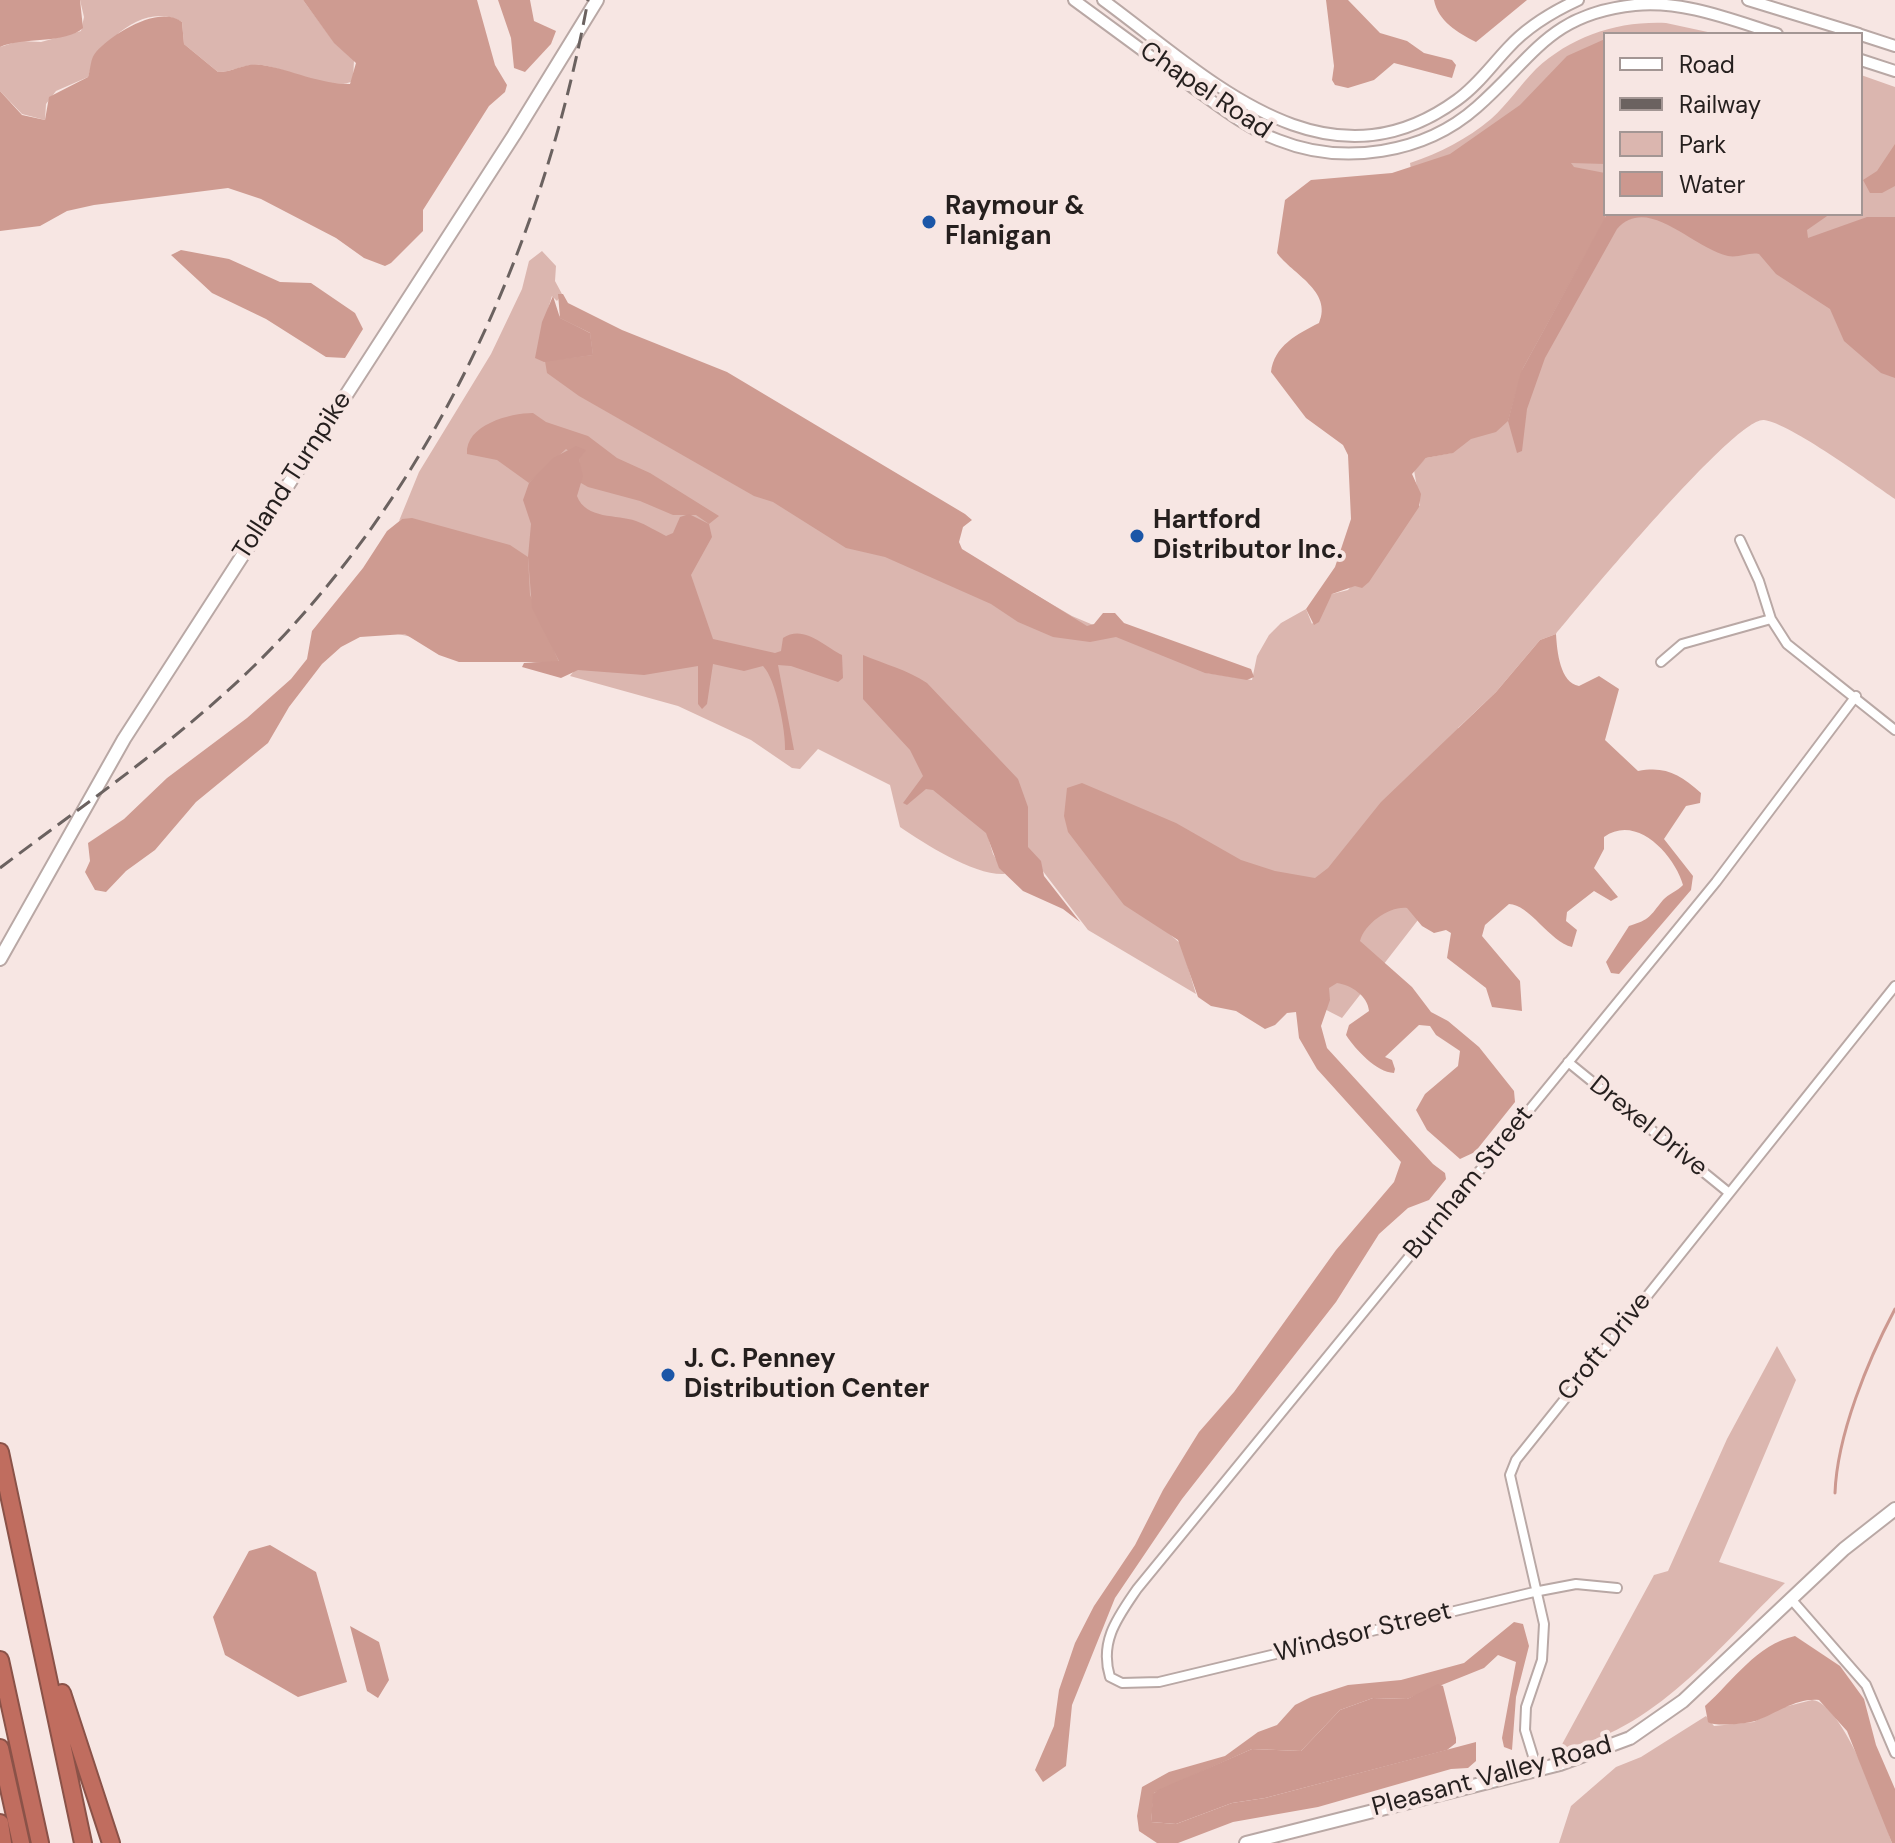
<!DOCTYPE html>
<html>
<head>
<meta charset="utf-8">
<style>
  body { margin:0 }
  #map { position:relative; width:1895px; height:1843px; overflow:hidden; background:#f7e6e3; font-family:"DM Sans",sans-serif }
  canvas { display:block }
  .legend { position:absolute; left:1603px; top:32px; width:260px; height:184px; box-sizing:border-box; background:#f7e6e3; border:2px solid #a39694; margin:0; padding:10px 14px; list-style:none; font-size:24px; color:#251f1e }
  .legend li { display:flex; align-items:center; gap:16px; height:40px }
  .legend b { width:40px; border:2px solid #a39694 }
</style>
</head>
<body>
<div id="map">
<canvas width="1895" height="1843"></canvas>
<ul class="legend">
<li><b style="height:10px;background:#fff"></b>Road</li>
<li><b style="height:10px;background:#6b6260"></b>Railway</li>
<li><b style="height:22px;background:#dbb6af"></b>Park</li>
<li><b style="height:22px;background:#cc988f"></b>Water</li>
</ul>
</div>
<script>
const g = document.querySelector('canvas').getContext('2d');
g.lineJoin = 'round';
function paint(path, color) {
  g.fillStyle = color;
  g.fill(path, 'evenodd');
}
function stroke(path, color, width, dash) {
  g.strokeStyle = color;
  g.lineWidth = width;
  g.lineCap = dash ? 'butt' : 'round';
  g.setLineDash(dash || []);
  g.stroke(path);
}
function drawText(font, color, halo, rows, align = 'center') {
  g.font = font + ' "DM Sans",sans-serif';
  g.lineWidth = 8;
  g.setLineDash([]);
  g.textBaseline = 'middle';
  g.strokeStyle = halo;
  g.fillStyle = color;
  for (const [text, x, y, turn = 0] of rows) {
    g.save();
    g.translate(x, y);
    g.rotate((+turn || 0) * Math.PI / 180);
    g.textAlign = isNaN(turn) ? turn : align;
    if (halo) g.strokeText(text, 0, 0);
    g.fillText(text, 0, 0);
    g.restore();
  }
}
paint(new Path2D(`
  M80,0H303L334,42L354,60L353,81C332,92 286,68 261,65C245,63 233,72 218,72L184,44L182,22C144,0 98,44 88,77L56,91L46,104L45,120L22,114L0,91V47L19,41L41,42L81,31L84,17Z
  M1666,23L1717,34H1605V214H1861V75L1895,87V499C1870,482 1790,423 1764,420C1736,416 1581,604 1556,634L1540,640L1496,692L1458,728L1518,791L1342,1018L1158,924L1181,944L1196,994L1088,930L1042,870L988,837L993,854L1005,874C975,876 925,844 900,827L890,785L818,749L800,769L792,768L751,740L678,706L570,676L574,671L331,620L402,519L399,521L419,472L491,354L522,289L529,261L542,251L556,266L555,281L562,294L557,301L552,296L548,309L1072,616L1207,673L1252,680L1257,656L1269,635L1281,623L1306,609L1312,624L1332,594L1348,590L1420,505L1414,470L1426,458L1451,453L1410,163C1440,153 1467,139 1491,119C1508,104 1520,85 1536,69C1572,36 1617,21 1666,23Z
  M1777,1346L1796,1380L1719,1562L1785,1583C1722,1643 1651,1736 1560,1748L1654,1575L1668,1571L1727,1439Z
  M1812,1700C1843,1702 1883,1814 1892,1843H1559L1571,1806L1616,1767L1641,1757L1706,1716L1714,1726L1754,1722L1776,1709Z`), '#dbb6af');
paint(new Path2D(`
  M0,0H80L83,28C66,44 21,37 0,47Z
  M303,0H477L495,65L507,85L505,92L489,106L423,210V231L391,263L385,266L364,258L336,238L261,199L228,188L94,205L67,211L40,226L0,231V91L22,115L45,120L49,97L88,77C91,68 90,59 96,52C112,34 159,4 182,22L184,44L218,72C234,72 245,62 262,65C292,70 319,84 350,84L356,63L334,43Z
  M498,0H530L534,21L556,31L551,44L525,72L514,68L511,38Z
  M1326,0H1348L1380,33L1407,41L1424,53L1452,60L1456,65L1452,78L1394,63L1374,80L1348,88L1335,85L1332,80L1334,66Z
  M1434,0H1527L1476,42C1458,33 1438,21 1434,0Z
  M1605,39V164L1571,163L1574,167L1605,173V219L1523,368L1508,421L1496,432L1471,439L1453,453L1426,458L1412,474L1421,494L1419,507L1369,582L1362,588L1355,586L1332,594L1319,622L1314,625L1306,609L1335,567L1351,519L1348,455L1343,445L1306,418L1271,372C1274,346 1297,334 1319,323C1333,291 1292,274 1277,253L1285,200L1311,180L1392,173L1450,154L1520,105L1567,56Z
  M1895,144V186L1882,193H1870L1863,180L1877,171Z
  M181,250L229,259L280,282L311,283L355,313L363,329L345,358L326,357L266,319L212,293L171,255Z
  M558,294H563L568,303L622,330L727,372L965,514L972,520L963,527L959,542L962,549L1087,626L1094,624L1103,613H1115L1124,623L1251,669L1254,677L1247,680L1205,673L1116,637L1090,642L1053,637L1018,622L991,604L885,557L846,548L773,502L754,496L579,396L547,373L545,361L593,355L590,333L560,318Z
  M533,413L546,422L588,436L617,458L650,473L719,516L709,524L696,515H673L640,501L588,487L581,483L579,458L566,449L529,483L497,460L467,454C465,425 510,413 533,413Z
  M412,518L510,545L528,557L530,595L559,662H459L439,655L405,634L360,637L341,647L322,664L289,707L268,743L196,802L155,850L126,871L106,892L95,890L85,872L90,861L88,843L124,819L167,778L247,718L291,679L307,659L312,631L363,568L387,531L402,519Z
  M1556,634C1557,651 1560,683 1579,686L1599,676L1619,689L1605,740L1638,771C1666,766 1679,774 1701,793L1700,803L1686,806L1664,839L1693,876L1691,890L1619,974L1611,973L1606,962L1629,926C1651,919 1649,917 1663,900C1668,894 1678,891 1683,885C1675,856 1637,813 1604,837V849L1594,868L1618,897L1611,901L1594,891L1567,912L1566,921L1577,930L1572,947C1550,942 1529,904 1509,904L1485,925L1482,936L1520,981L1522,1011L1492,1007L1486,988L1447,958L1451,933L1446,930L1434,933L1422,926L1407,908C1390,906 1365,923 1360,941L1412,987L1431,1012L1448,1021L1479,1047L1514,1091L1515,1102L1475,1152L1460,1159L1427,1130L1416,1110L1425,1094L1458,1066L1460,1051L1436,1035L1430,1026L1419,1025L1385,1057L1392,1060L1395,1069L1394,1073C1376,1072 1356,1050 1346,1035L1349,1025L1369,1011C1368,996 1351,985 1337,983L1329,988L1330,1000L1321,1026L1327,1048L1433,1164L1445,1173L1446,1179L1429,1200L1408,1208L1379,1234L1336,1302L1182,1499L1115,1598L1072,1705L1066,1766L1043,1782L1035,1770L1054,1726L1059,1690L1075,1643L1094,1606L1135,1545L1163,1490L1199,1432L1234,1392L1336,1250L1394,1182L1401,1162L1317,1069L1299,1038L1296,1012L1287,1013L1275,1025L1265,1029L1236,1011L1211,1006L1198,997L1178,940L1124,905L1068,832L1064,816L1067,788L1082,783L1176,823L1241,860L1275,871L1315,878L1328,868L1381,802L1496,692L1540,640Z
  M1514,1622L1523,1624L1529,1646L1516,1697L1512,1750L1504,1747L1502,1738L1516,1662L1498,1655L1484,1668L1407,1699L1373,1698L1340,1710L1301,1751L1252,1749L1154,1793L1151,1822L1176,1824L1232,1803L1265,1798L1476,1742V1761L1468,1768L1451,1769L1318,1807L1233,1822L1178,1843H1157L1139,1831L1137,1816L1142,1787L1169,1772L1225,1756L1258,1732L1277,1725L1295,1705L1311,1697L1348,1685L1401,1680L1464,1663Z
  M1795,1636L1840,1666L1864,1699L1876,1745L1895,1789V1843H1892L1847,1731L1819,1700C1796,1698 1777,1713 1758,1720C1749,1724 1715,1727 1708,1722L1705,1706C1734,1680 1756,1645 1795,1636Z`), '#ce9b91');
paint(new Path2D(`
  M1607,214H1830L1807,230L1808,238L1867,217H1895V378L1881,373L1844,341L1830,309L1776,274L1759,254C1749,252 1739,258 1728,256C1692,248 1648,194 1617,229L1545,358L1527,409L1522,451L1517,453L1508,421L1521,372Z
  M553,296L560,318L590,333L593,355L544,362L535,358L542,322Z
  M576,446L586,450L579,459L583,476L577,496C586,520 617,514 636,521C647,525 656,531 666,536L673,533L680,517L689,514L709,524L712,537L691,575L713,639L775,653L781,651L783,638C804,624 825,647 842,655L843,678L838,682L791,666L778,665L794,750H785C786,732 776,679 763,666L744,671L713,664L707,704L702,709L698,704V666L644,675L578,670L561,678L522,667L524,663L559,661L532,608L528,557L531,524L523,500L529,483L553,458Z
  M863,655C884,664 908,670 927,683L1018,779L1028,807V847L1041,861L1044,876L1080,922L1063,909L1023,891L999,868L986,833L933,790L926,789L907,805L903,803L923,776L910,750L863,699Z
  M270,1545L316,1572L347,1682L298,1697L225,1655L213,1617L249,1551Z
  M350,1626L379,1642L389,1680L378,1698L367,1691Z
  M1438,1684L1443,1686L1456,1738V1743L1447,1750L1265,1798L1232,1803L1176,1824L1151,1822L1153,1794L1158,1790L1252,1749L1301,1751L1340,1710L1373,1698L1407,1699Z`), '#cc988f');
stroke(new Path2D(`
  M1835,1493C1837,1435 1868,1360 1895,1309`), '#cc988f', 3);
const minor = new Path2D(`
  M1740,540L1759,581L1771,619L1787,644L1895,730
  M1661,662L1682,644L1771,619
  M1568,1062L1728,1192
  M1617,1588L1576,1584L1534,1592L1159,1682L1122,1683L1110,1677C1099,1641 1118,1617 1137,1589L1716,882L1856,696
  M1791,1599L1866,1685L1895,1753
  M1537,1769L1525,1730L1526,1707L1542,1660L1544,1624L1510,1475L1516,1460L1895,986`);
const tertiary = new Path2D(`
  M1074,0C1113,29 1152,57 1191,86C1219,106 1246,128 1278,140C1343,166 1424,154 1477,107C1534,57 1549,14 1635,5C1683,0 1732,20 1777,34
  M1103,0C1207,76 1324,197 1457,100C1477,86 1491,66 1508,48C1527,27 1552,12 1578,0
  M1748,0L1859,34
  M1861,35L1895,46
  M1861,60L1895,71`);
const secondary = new Path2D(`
  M0,959L124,739L514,135L597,0
  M1246,1843L1560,1764L1630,1738L1683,1701L1844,1549L1895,1509`);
const motorway = new Path2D(`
  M0,1452L83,1843
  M0,1660L40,1843
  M62,1693L111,1843
  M0,1748L21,1843
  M0,1823L3,1843`);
stroke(minor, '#b9a8a5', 12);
stroke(tertiary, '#b9a8a5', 14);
stroke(secondary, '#b9a8a5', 16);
stroke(motorway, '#8a5248', 20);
stroke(minor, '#fff', 8);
stroke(tertiary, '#fff', 10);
stroke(secondary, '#fff', 12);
stroke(motorway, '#c06d5f', 16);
stroke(new Path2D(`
  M0,868C86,803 177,741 255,665C434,489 543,245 588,0`), '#6b6260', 3, [16, 8]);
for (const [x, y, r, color] of [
  [929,222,8,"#1b56a7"],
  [1137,536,8,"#1b56a7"],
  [668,1375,8,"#1b56a7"]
]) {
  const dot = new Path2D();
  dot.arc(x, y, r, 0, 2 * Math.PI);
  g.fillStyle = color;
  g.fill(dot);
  stroke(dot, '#f7e6e3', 3);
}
drawText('26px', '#251f1e', '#f7e6e3', [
  ["Chapel Road",1205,91,34],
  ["Tolland Turnpike",293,476,-57],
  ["Drexel Drive",1648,1127,39],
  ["Burnham Street",1469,1183,-51],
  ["Croft Drive",1605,1347,-51],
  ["Windsor Street",1363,1633,-14],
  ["Pleasant Valley Road",1492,1777,-15]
]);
drawText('bold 26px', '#251f1e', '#f7e6e3', [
  ["Raymour &",945,207],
  ["Flanigan",945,237],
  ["Hartford",1153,521],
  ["Distributor Inc.",1153,551],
  ["J. C. Penney",684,1360],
  ["Distribution Center",684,1390]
], 'left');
</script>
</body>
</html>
